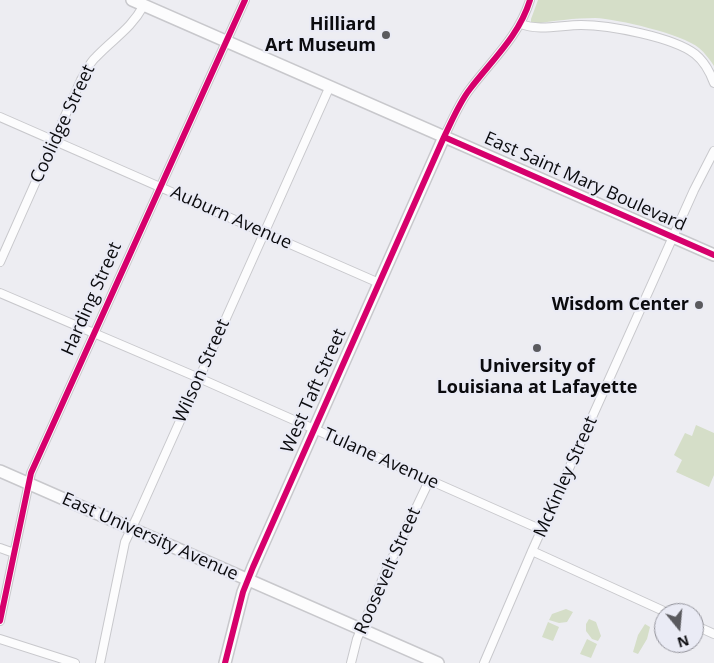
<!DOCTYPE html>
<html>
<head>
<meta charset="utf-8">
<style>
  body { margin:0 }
  #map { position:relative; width:714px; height:663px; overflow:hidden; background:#ededf2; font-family:"Open Sans",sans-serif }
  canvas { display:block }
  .north { position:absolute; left:654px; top:603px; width:50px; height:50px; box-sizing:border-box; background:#eaebf5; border:1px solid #919199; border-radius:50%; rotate:163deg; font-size:14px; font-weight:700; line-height:20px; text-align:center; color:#0b0b0e }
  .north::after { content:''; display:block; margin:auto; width:18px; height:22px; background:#5a5a5e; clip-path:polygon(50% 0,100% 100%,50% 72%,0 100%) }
</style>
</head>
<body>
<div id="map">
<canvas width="714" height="663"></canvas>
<div class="north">N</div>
</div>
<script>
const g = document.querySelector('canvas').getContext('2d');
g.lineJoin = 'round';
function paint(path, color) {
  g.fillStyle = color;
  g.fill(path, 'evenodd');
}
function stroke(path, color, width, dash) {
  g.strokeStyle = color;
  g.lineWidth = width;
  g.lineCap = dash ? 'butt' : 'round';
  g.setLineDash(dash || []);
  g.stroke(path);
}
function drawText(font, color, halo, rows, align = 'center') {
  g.font = font + ' "Open Sans",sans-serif';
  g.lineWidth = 4.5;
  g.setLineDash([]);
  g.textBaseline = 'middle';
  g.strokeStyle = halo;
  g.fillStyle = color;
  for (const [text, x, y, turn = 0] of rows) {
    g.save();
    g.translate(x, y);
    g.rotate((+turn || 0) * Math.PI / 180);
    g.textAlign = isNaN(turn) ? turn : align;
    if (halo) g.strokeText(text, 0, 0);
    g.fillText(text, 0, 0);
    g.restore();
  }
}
paint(new Path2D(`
  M538,0H714V66C710,60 705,53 699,48C682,34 618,19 595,18C574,18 554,21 533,24L531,22V19Z
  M696,425L714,433V475L709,487L676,472L682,460L674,455L685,433L692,436Z
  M566,609L573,612L567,622L559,623L549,620L552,614Z
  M589,619L596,622L601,636L598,641L592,639L586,631V624Z
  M548,622L559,627L553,641L542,637Z
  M645,624L650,627L647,639L638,654L633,652L638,635Z
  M587,639L597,644L591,658L580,654Z`), '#d5dec8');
const street = new Path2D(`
  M521,24C538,31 562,25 581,25C609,25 673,37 695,54C705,62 710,72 714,83
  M0,117L379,283
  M444,137C452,121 459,103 470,89C492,60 519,36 530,0
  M0,262L81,80C86,72 89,63 96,57C115,37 130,30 144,5
  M0,293L199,378L542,530
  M0,548L14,553
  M532,551L668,613
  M0,621L31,473L245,0
  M694,625L714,634
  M0,639L75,663
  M100,663L125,542L137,517L330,86
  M351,663L357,639L386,571L429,481
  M484,663L532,551L694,190L714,151`);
const secondary = new Path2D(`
  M132,0L714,255
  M0,471L438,663
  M225,663L243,592L253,567L444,137`);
stroke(street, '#c8c8cc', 10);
stroke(secondary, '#c8c8cc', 14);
stroke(street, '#fcfcfd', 8);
stroke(secondary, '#fcfcfd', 11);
stroke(new Path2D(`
  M444,137L714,255
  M0,621L31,473L245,0
  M225,663L243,592L253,567L444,137C452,121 459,103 470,89C492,60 519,36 530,0`), '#d6006c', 6);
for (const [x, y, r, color] of [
  [386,35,5,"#5a5a5e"],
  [699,305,5,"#5a5a5e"],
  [537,348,5,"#5a5a5e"]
]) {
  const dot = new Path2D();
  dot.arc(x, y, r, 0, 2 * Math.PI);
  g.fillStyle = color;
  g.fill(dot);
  stroke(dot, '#eaebf5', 2);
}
drawText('bold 18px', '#0b0b0e', '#eaebf5', [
  ["Hilliard",376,25],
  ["Art Museum",376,46],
  ["Wisdom Center",689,305],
  ["University of",537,367,"center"],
  ["Louisiana at Lafayette",537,388,"center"]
], 'right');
drawText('18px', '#0b0b0e', '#eaebf5', [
  ["Coolidge Street",63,124,-65],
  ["East Saint Mary Boulevard",585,182,24],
  ["Auburn Avenue",231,218,24],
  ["Harding Street",92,299,-66],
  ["Wilson Street",202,371,-66],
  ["West Taft Street",314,391,-66],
  ["Tulane Avenue",381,459,24],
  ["McKinley Street",566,477,-66],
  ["East University Avenue",150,537,24],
  ["Roosevelt Street",388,571,-66]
]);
</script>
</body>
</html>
